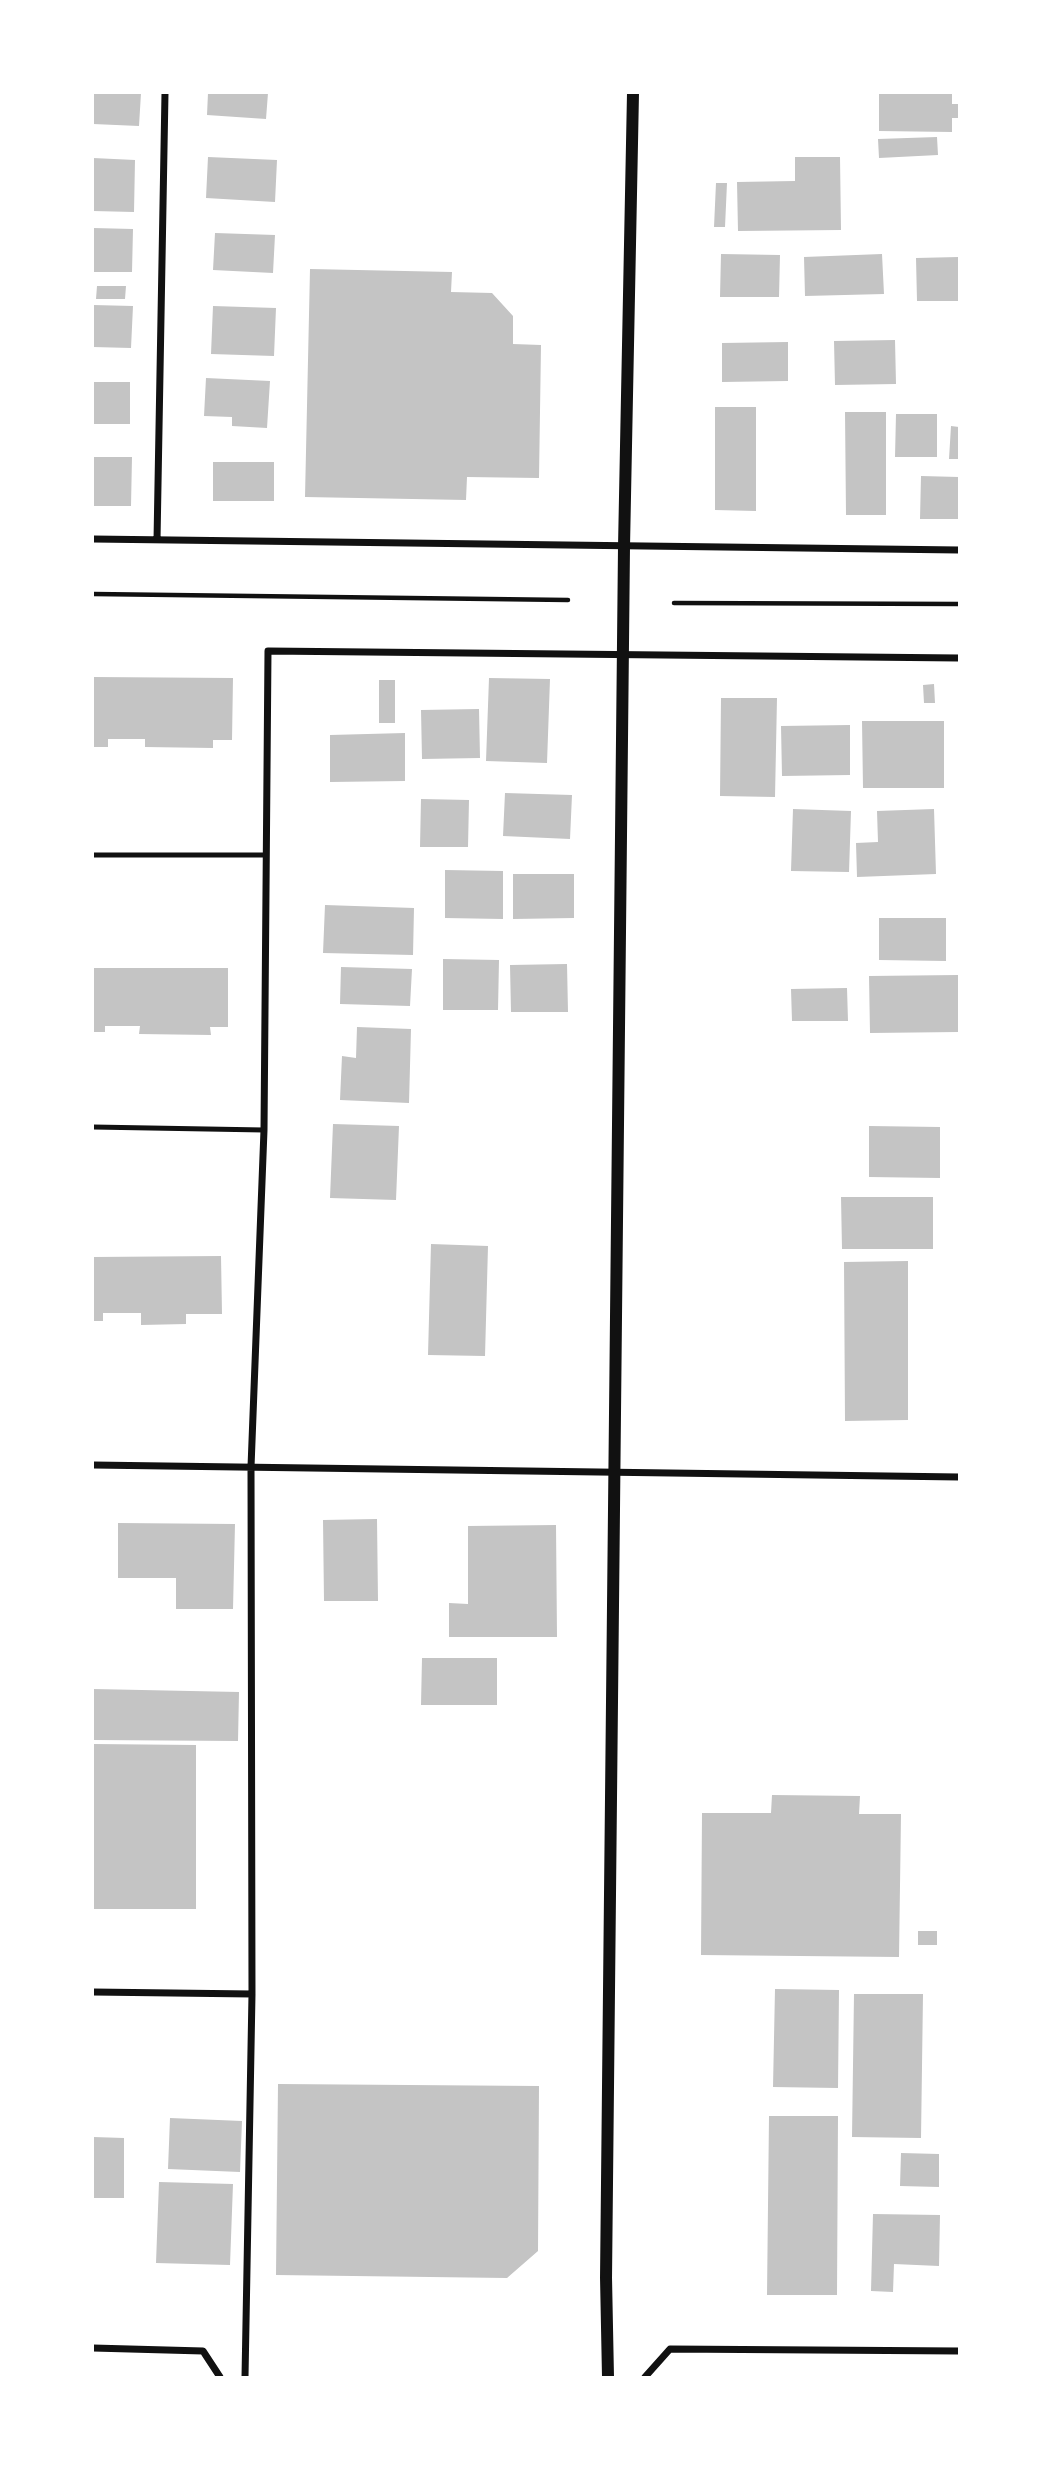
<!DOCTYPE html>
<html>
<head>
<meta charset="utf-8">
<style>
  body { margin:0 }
  #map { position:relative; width:1052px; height:2470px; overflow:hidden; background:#fff; font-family:Inter,sans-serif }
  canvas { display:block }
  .frame { position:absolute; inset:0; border:94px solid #fff; pointer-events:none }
</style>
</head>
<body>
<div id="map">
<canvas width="1052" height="2470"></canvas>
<div class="frame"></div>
</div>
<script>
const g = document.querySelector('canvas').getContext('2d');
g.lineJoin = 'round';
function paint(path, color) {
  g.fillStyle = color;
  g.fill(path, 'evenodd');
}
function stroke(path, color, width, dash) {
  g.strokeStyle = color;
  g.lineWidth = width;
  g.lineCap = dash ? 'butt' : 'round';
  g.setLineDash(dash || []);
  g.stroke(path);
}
paint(new Path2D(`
  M93,93H141L139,126L93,124Z
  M208,93H268L266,119L207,115Z
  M879,93H952V104H959V118H952V132L879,131Z
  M937,137L938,155L879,158L878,139Z
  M208,157L277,160L275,202L206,198Z
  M795,157H840L841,230L738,231L737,182L795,181Z
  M93,158L135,160L134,212L93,211Z
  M716,183H727L725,227H714Z
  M93,228L133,229L132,272H93Z
  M215,233L275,235L273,273L213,270Z
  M721,254L780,255L779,297H720Z
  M882,254L884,294L805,296L804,257Z
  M959,257V301H917L916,258Z
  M310,269L452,272L451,292L492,293L513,316V344L541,345L539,478L467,477L466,500L305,497Z
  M97,286H126L125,299H96Z
  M93,305L133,306L131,348L93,347Z
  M213,306L276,308L274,356L211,354Z
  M895,340L896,384L835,385L834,341Z
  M788,342V381L722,382V343Z
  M206,378L270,381L267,428L232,426V417L204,416Z
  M93,382H130V424H93Z
  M715,407H756V511L715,510Z
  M845,412H886V515H846Z
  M896,414H937V457H895Z
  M951,426L959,427V459H949Z
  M93,457H132L131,506H93Z
  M213,462H274V501H213Z
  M921,476L959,477V519H920Z
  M93,677L233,678L232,740H213V748L145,747V739H108V747H93Z
  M489,678L550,679L547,763L486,761Z
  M379,680H395V723H379Z
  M934,684L935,703H924L923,685Z
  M721,698H777L775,797L720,796Z
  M479,709L480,758L422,759L421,710Z
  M862,721H944V788H863Z
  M850,725V775L782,776L781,726Z
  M405,733V781L330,782V735Z
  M505,793L572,795L570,839L503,836Z
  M421,799L469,800L468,847H420Z
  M793,809L851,811L849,872L791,871Z
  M934,809L936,874L857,877L856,843L878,842L877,811Z
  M445,870L503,871V919L445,918Z
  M513,874H574V918L513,919Z
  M325,905L414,908L413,955L323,953Z
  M879,918H946V961L879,960Z
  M443,959L499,960L498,1010H443Z
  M567,964L568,1012H511L510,965Z
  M341,967L412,969L410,1006L340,1004Z
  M93,968H228V1027H210L211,1035L139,1034L140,1026H105V1032H93Z
  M958,975V1032L870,1033L869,976Z
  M847,988L848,1021H792L791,989Z
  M357,1027L411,1029L409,1103L340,1100L342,1056L356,1058Z
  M333,1124L399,1126L396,1200L330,1198Z
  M869,1126L940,1127V1178L869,1177Z
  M841,1197H933V1249H842Z
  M431,1244L488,1246L485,1356L428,1355Z
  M221,1256L222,1314H186V1324L141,1325V1313H103V1321H93V1257Z
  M908,1261V1420L845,1421L844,1262Z
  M377,1519L378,1601H324L323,1520Z
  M118,1523L235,1524L233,1609H176V1578H118Z
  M556,1525L557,1637H449V1603L468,1604V1526Z
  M422,1658H497V1705H421Z
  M93,1689L239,1692L238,1741L93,1740Z
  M93,1744L196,1745V1909H93Z
  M772,1795L860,1796L859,1814H901L899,1957L701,1955L702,1813H771Z
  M918,1931H937V1945H918Z
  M775,1989L839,1990L838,2088L773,2087Z
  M854,1994H923L921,2138L852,2137Z
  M278,2084L539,2086L538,2251L507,2278L276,2275Z
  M769,2116H838L837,2295H767Z
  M170,2118L242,2121L240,2172L168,2169Z
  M93,2137L124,2138V2198H93Z
  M901,2153L939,2154V2187L900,2186Z
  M159,2182L233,2184L230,2265L156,2263Z
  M873,2214L940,2215L939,2266L894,2264L893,2292L871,2291Z`), '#c4c4c4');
stroke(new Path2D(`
  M93,594L568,600
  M674,603L959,604`), '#111', 4.5);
stroke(new Path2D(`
  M93,855H266
  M93,1127L264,1130`), '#111', 5);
stroke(new Path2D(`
  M93,539L959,550
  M157,540L165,93
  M93,1465L959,1477
  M93,1992L252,1994
  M93,2348L203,2351L220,2377
  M245,2377L252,1994L251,1467L264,1130L268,651L959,658
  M645,2377L670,2349L959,2351`), '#111', 7);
stroke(new Path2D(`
  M608,2377L606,2277L624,547L633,93`), '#111', 12);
</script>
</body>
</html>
